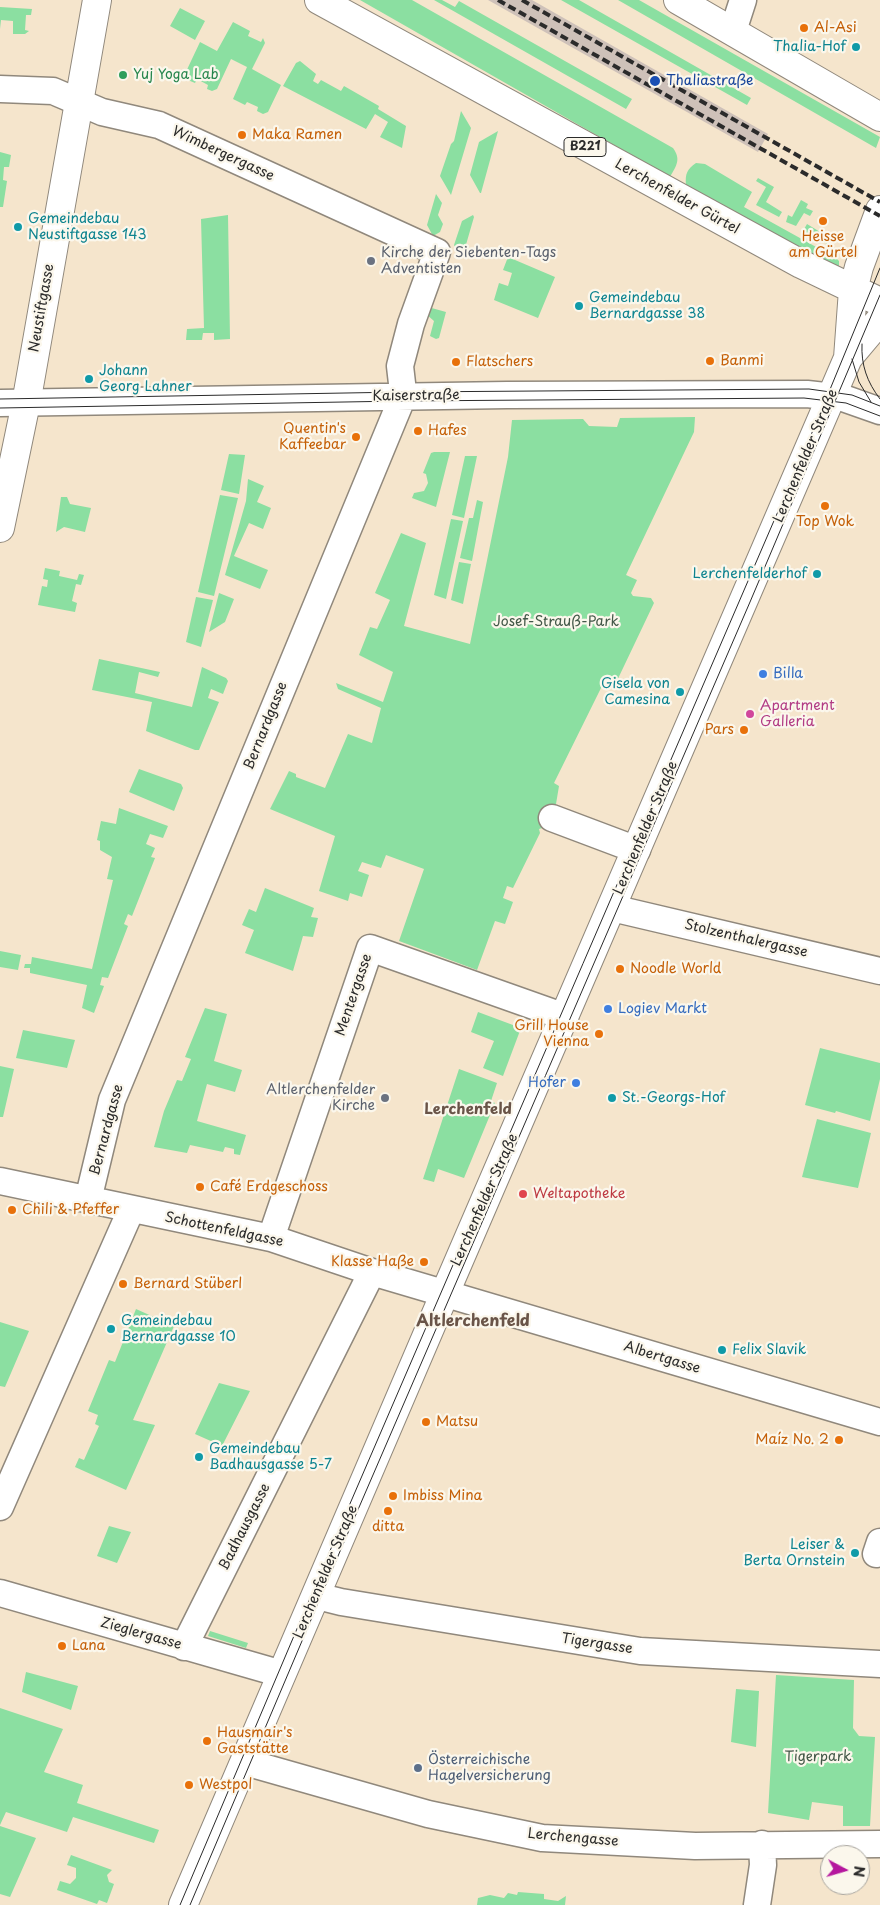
<!DOCTYPE html>
<html>
<head>
<meta charset="utf-8">
<style>
  body { margin:0 }
  #map { position:relative; width:880px; height:1905px; overflow:hidden; background:#f5e5cc; font-family:"Playpen Sans",sans-serif }
  canvas { display:block }
  .north { position:absolute; left:820px; top:1845px; width:50px; height:50px; box-sizing:border-box; background:#fbf7ec; border:1px solid #a8a59f; border-radius:50%; rotate:96deg; font-size:14px; font-weight:700; line-height:20px; text-align:center; color:#2b2b2b }
  .north::after { content:''; display:block; margin:auto; width:18px; height:22px; background:#b5179e; clip-path:polygon(50% 0,100% 100%,50% 72%,0 100%) }
</style>
</head>
<body>
<div id="map">
<canvas width="880" height="1905"></canvas>
<div class="north">N</div>
</div>
<script>
const g = document.querySelector('canvas').getContext('2d');
g.lineJoin = 'round';
function paint(path, color) {
  g.fillStyle = color;
  g.fill(path, 'evenodd');
}
function stroke(path, color, width, dash) {
  g.strokeStyle = color;
  g.lineWidth = width;
  g.lineCap = dash ? 'butt' : 'round';
  g.setLineDash(dash || []);
  g.stroke(path);
}
function drawText(font, color, halo, rows, align = 'center') {
  g.font = font + ' "Playpen Sans",sans-serif';
  g.lineWidth = 4.5;
  g.setLineDash([]);
  g.textBaseline = 'middle';
  g.strokeStyle = halo;
  g.fillStyle = color;
  for (const [text, x, y, turn = 0] of rows) {
    g.save();
    g.translate(x, y);
    g.rotate((+turn || 0) * Math.PI / 180);
    g.textAlign = isNaN(turn) ? turn : align;
    if (halo) g.strokeText(text, 0, 0);
    g.fillText(text, 0, 0);
    g.restore();
  }
}
paint(new Path2D(`
  M488,0H532L768,134L758,152Z`), '#cec1b9');
paint(new Path2D(`
  M360,0H412L673,148C681,159 677,165 670,177Z
  M434,0H442L455,7L459,1L632,99L626,109Z
  M561,0H579L751,98L747,105Z
  M618,0H639L880,137L876,148Z
  M0,7L32,9L31,15H26L25,30L29,31L25,34H13V21L1,20L0,29Z
  M180,8L205,21L195,40L170,26Z
  M233,22L250,31L248,36L261,42L263,38L265,43L252,69L281,85L268,112L263,114L257,111L258,107L247,102L245,105L233,99L247,67L231,59L217,89L212,91L207,89L208,85L197,79L195,83L183,78L200,42L217,51Z
  M300,61L316,74L313,81L318,84L321,80L341,91L344,86L379,106L378,109L406,126L402,148L380,137L388,122L375,114L366,129L283,86L296,63Z
  M461,111L471,128L451,195L440,176L451,144L454,141Z
  M498,131L481,193H480L470,175L479,142Z
  M0,152L11,155L9,167H4L3,180L7,181L3,207H0Z
  M696,163L705,164L752,192L744,207L836,258L839,261V271L686,185C685,174 687,169 696,163Z
  M758,178L774,187L766,202L782,212L779,217L756,205L766,187L756,181Z
  M436,194L442,203L438,215L443,224L440,232L433,236L427,225Z
  M801,200L808,204L806,208L813,211L810,216L804,213L796,226L786,222L788,215L792,217Z
  M228,215L230,339L214,340V333H203L202,340H186L187,329L204,328L201,219Z
  M473,215L474,217L463,255L460,256L454,245L462,221Z
  M807,224L830,238L827,244L803,231Z
  M508,257L555,277L538,318L494,300L499,283L508,286L512,273L503,270Z
  M428,307L446,312L439,338L436,339L430,336L434,321L426,314Z
  M695,417L694,432L626,575L637,580L631,593L633,596L651,598L654,603L614,687L608,684L601,688L554,783L559,786L555,810L549,826L539,829L540,833L513,888L507,886L503,898L513,902L505,924L495,921L477,970L399,941L424,869L386,855L381,868L362,862L358,871L369,875L362,897L350,893L348,901L319,891L335,836L270,809L289,771L296,774V777L325,788L348,734L372,743L381,708L338,689L336,683L383,702L393,672L359,655L370,627L377,629L390,600L375,593L401,533L426,543L404,626L470,644L508,457L512,420L583,419L589,426L617,427L620,418Z
  M434,452H450L436,507L412,498L414,493L424,491L428,483L426,474L423,473L431,453Z
  M229,454L245,455L239,494L221,490Z
  M465,456H477L464,518L452,515Z
  M248,479L264,486L257,502L271,508L263,529L249,523L234,556L268,570L260,589L225,575L246,501Z
  M220,495L238,498L214,596L198,592Z
  M61,497H67L70,504L91,508L85,532L64,527L56,532Z
  M477,500L483,502L472,561L460,558L469,518H473Z
  M451,519L463,521L446,599L434,595Z
  M459,562L471,564L463,604L451,600Z
  M45,568L60,571L59,576L77,580L79,574L84,575L81,585L76,584L72,601L77,603L75,612L38,605L42,586L47,587L48,580L43,579Z
  M219,593L234,599L225,622L209,632Z
  M196,597L213,600L201,647L186,642Z
  M99,659L160,672L158,677L139,672L135,693L192,707L202,667L226,678L228,681L223,694L211,689L208,698L219,702L199,750H195L146,731L152,702L92,690Z
  M139,769L181,784L183,788L174,811L129,792Z
  M119,808L168,826L163,838L150,834L146,844L155,848L151,857L155,858L132,916L128,914L124,924L128,926L108,978L102,977L100,985L104,986L94,1013L82,1008L87,985L30,973V968H24L25,964H31L32,957L92,969L113,880L107,879L112,857L100,850V841L97,840L101,821L116,824Z
  M265,888L314,908L311,917L318,918L313,937L303,936L293,971L245,953L254,930L242,925L249,909L256,912Z
  M0,951L21,955L18,970L0,967Z
  M205,1008L227,1014L214,1061L242,1070L235,1092L207,1084L197,1121L246,1135L240,1155L234,1154V1149L225,1147L223,1152L190,1145L187,1153L154,1147L164,1111L177,1080L182,1081L191,1059L185,1057Z
  M478,1012L521,1028L503,1076L483,1068L494,1041L471,1032Z
  M23,1030L75,1040L67,1068L16,1058Z
  M820,1048L880,1063V1079L870,1121L836,1111L835,1113L805,1105Z
  M0,1066L14,1069L3,1117H0Z
  M459,1069L497,1083L491,1101L495,1103L464,1178L438,1169L434,1182L423,1179Z
  M817,1119L871,1133L858,1188L802,1177Z
  M136,1309L174,1326L133,1420L155,1425L126,1490L75,1467L79,1458L84,1460L99,1426L95,1424L98,1415L88,1411L109,1360L115,1362Z
  M0,1322L29,1331L5,1387L0,1386Z
  M219,1383L250,1391L222,1446L195,1434Z
  M109,1526L131,1532L117,1563L97,1556Z
  M210,1631L248,1643L246,1648L208,1636Z
  M26,1672L78,1686L71,1710L22,1692Z
  M776,1675L854,1680L853,1728L859,1736L875,1737L870,1826H843V1806L812,1802L809,1820L768,1813Z
  M736,1689L759,1691L756,1747L731,1742Z
  M0,1708L63,1729L44,1772L83,1785L77,1803L159,1830L154,1843L73,1817L67,1832L6,1812L0,1825Z
  M0,1826L36,1838L10,1897L0,1894Z
  M71,1855L112,1870L107,1875L109,1882L114,1884L107,1903L99,1900L97,1904L57,1890L60,1881L70,1884L76,1878V1868L67,1865Z
  M518,1892L544,1894V1899L558,1901L566,1896L565,1905H477L478,1898L490,1895L504,1898L508,1893L517,1895Z`), '#8bdfa1');
const minor = new Path2D(`
  M733,31L743,0
  M0,89L53,91L102,112L159,125L437,252L411,324L400,366L403,392L401,401L112,1100L88,1200
  M0,403L507,395L807,394L843,398L880,411
  M552,818L637,850
  M612,908L880,971
  M0,1181L271,1238L372,1272L880,1422
  M271,1238L370,948L565,1017
  M0,1507L131,1210
  M876,1554L880,1542
  M0,1593L282,1674
  M317,1596L341,1602L640,1651L880,1664
  M184,1647L372,1272
  M245,1762L428,1814L542,1838L695,1846L880,1844
  M757,1905L763,1865L762,1844`);
const major = new Path2D(`
  M319,0L801,264L880,302
  M678,0L880,117
  M848,358L853,290L859,267L880,210
  M0,528L27,398L97,0
  M183,1905L445,1293L848,358L880,320`);
stroke(minor, '#90887c', 29);
stroke(major, '#90887c', 30);
stroke(minor, '#fff', 26);
stroke(major, '#fff', 28);
stroke(new Path2D(`
  M862,344C861,365 867,382 880,399
  M852,359L859,382L871,402
  M0,399L403,392L809,389L852,395L880,406
  M0,408L401,401L804,398L846,403L880,416
  M180,1905L349,1506L817,421L880,268
  M190,1905L341,1549L750,602L880,295`), '#2b2b2b', 1);
stroke(new Path2D(`
  M498,0L880,216
  M522,0L880,202`), '#2b2b2b', 4, [8, 4]);
for (const [x, y, r, color] of [
  [804,28,5,"#e8710a"],
  [856,47,5,"#0f9aa8"],
  [123,75,5,"#2e9e5b"],
  [655,81,6,"#1a4fb4"],
  [242,135,5,"#e8710a"],
  [823,221,5,"#e8710a"],
  [18,227,5,"#0f9aa8"],
  [371,261,5,"#6b7280"],
  [579,306,5,"#0f9aa8"],
  [710,361,5,"#e8710a"],
  [456,362,5,"#e8710a"],
  [89,379,5,"#0f9aa8"],
  [418,431,5,"#e8710a"],
  [356,437,5,"#e8710a"],
  [825,506,5,"#e8710a"],
  [817,574,5,"#0f9aa8"],
  [763,674,5,"#3f7fe0"],
  [680,692,5,"#0f9aa8"],
  [750,714,5,"#d1479c"],
  [744,730,5,"#e8710a"],
  [620,969,5,"#e8710a"],
  [608,1009,5,"#3f7fe0"],
  [599,1034,5,"#e8710a"],
  [576,1083,5,"#3f7fe0"],
  [385,1098,5,"#6b7280"],
  [612,1098,5,"#0f9aa8"],
  [200,1187,5,"#e8710a"],
  [523,1194,5,"#e0444e"],
  [12,1210,5,"#e8710a"],
  [424,1262,5,"#e8710a"],
  [123,1284,5,"#e8710a"],
  [111,1329,5,"#0f9aa8"],
  [722,1350,5,"#0f9aa8"],
  [426,1422,5,"#e8710a"],
  [839,1440,5,"#e8710a"],
  [199,1457,5,"#0f9aa8"],
  [393,1496,5,"#e8710a"],
  [388,1511,5,"#e8710a"],
  [855,1553,5,"#0f9aa8"],
  [62,1646,5,"#e8710a"],
  [207,1741,5,"#e8710a"],
  [418,1768,5,"#5c6f8a"],
  [189,1785,5,"#e8710a"]
]) {
  const dot = new Path2D();
  dot.arc(x, y, r, 0, 2 * Math.PI);
  g.fillStyle = color;
  g.fill(dot);
  stroke(dot, '#fbf7ec', 2);
}
for (const [x, y, w] of [
  [585,147,42]
]) {
  const box = new Path2D();
  box.roundRect(x - w / 2, y - 9.5, w, 19, 4);
  g.fillStyle = '#fbf7ec';
  g.fill(box);
  stroke(box, '#2b2b2b', 1);
}
drawText('bold 12px', '#2b2b2b', null, [
  ["B221",585,147]
]);
drawText('14px', '#c56008', '#fbf7ec', [
  ["Al-Asi",814,28],
  ["Maka Ramen",252,135],
  ["Heisse",823,237,"center"],
  ["am Gürtel",823,253,"center"],
  ["Banmi",720,361],
  ["Flatschers",466,362],
  ["Quentin's",346,429,"right"],
  ["Kaffeebar",346,445,"right"],
  ["Hafes",428,431],
  ["Top Wok",825,522,"center"],
  ["Pars",734,730,"right"],
  ["Noodle World",630,969],
  ["Grill House",589,1026,"right"],
  ["Vienna",589,1042,"right"],
  ["Café Erdgeschoss",210,1187],
  ["Chili & Pfeffer",22,1210],
  ["Klasse Haße",414,1262,"right"],
  ["Bernard Stüberl",133,1284],
  ["Matsu",436,1422],
  ["Maíz No. 2",829,1440,"right"],
  ["Imbiss Mina",403,1496],
  ["ditta",388,1527,"center"],
  ["Lana",72,1646],
  ["Hausmair's",217,1733],
  ["Gaststätte",217,1749],
  ["Westpol",199,1785]
], 'left');
drawText('14px', '#0d838f', '#fbf7ec', [
  ["Thalia-Hof",846,47,"right"],
  ["Gemeindebau",28,219],
  ["Neustiftgasse 143",28,235],
  ["Gemeindebau",589,298],
  ["Bernardgasse 38",589,314],
  ["Johann",99,371],
  ["Georg Lahner",99,387],
  ["Lerchenfelderhof",807,574,"right"],
  ["Gisela von",670,684,"right"],
  ["Camesina",670,700,"right"],
  ["St.-Georgs-Hof",622,1098],
  ["Gemeindebau",121,1321],
  ["Bernardgasse 10",121,1337],
  ["Felix Slavik",732,1350],
  ["Gemeindebau",209,1449],
  ["Badhausgasse 5-7",209,1465],
  ["Leiser &",845,1545,"right"],
  ["Berta Ornstein",845,1561,"right"]
], 'left');
drawText('14px', '#27864d', '#fbf7ec', [
  ["Yuj Yoga Lab",133,75]
], 'left');
drawText('14px', '#164399', '#fbf7ec', [
  ["Thaliastraße",666,81]
], 'left');
drawText('14px', '#2b2b2b', '#fbf7ec', [
  ["Wimbergergasse",223,154,25],
  ["Lerchenfelder Gürtel",677,197,29],
  ["Neustiftgasse",42,308,-80],
  ["Kaiserstraße",416,396,-1],
  ["Lerchenfelder Straße",806,456,-67],
  ["Bernardgasse",266,726,-68],
  ["Lerchenfelder Straße",646,828,-67],
  ["Stolzenthalergasse",746,939,13],
  ["Mentergasse",354,995,-71],
  ["Bernardgasse",107,1130,-75],
  ["Lerchenfelder Straße",485,1200,-66],
  ["Schottenfeldgasse",224,1230,12],
  ["Albertgasse",662,1358,17],
  ["Badhausgasse",245,1527,-63],
  ["Lerchenfelder Straße",326,1572,-67],
  ["Zieglergasse",141,1634,16],
  ["Tigergasse",597,1644,9],
  ["Lerchengasse",573,1838,5]
]);
drawText('14px', '#5b616d', '#fbf7ec', [
  ["Kirche der Siebenten-Tags",381,253],
  ["Adventisten",381,269],
  ["Altlerchenfelder",375,1090,"right"],
  ["Kirche",375,1106,"right"]
], 'left');
drawText('14px', '#435848', '#fbf7ec', [
  ["Josef-Strauß-Park",556,622],
  ["Tigerpark",818,1757]
]);
drawText('14px', '#366cbe', '#fbf7ec', [
  ["Billa",773,674],
  ["Logiev Markt",618,1009],
  ["Hofer",566,1083,"right"]
], 'left');
drawText('14px', '#b23c85', '#fbf7ec', [
  ["Apartment",760,706],
  ["Galleria",760,722]
], 'left');
drawText('14px', '#be3a42', '#fbf7ec', [
  ["Weltapotheke",533,1194]
], 'left');
drawText('14px', '#4e5e75', '#fbf7ec', [
  ["Österreichische",428,1760],
  ["Hagelversicherung",428,1776]
], 'left');
drawText('bold 15px', '#695448', '#fbf7ec', [
  ["Lerchenfeld",468,1110]
]);
drawText('bold 16px', '#695448', '#fbf7ec', [
  ["Altlerchenfeld",473,1322]
]);
</script>
</body>
</html>
